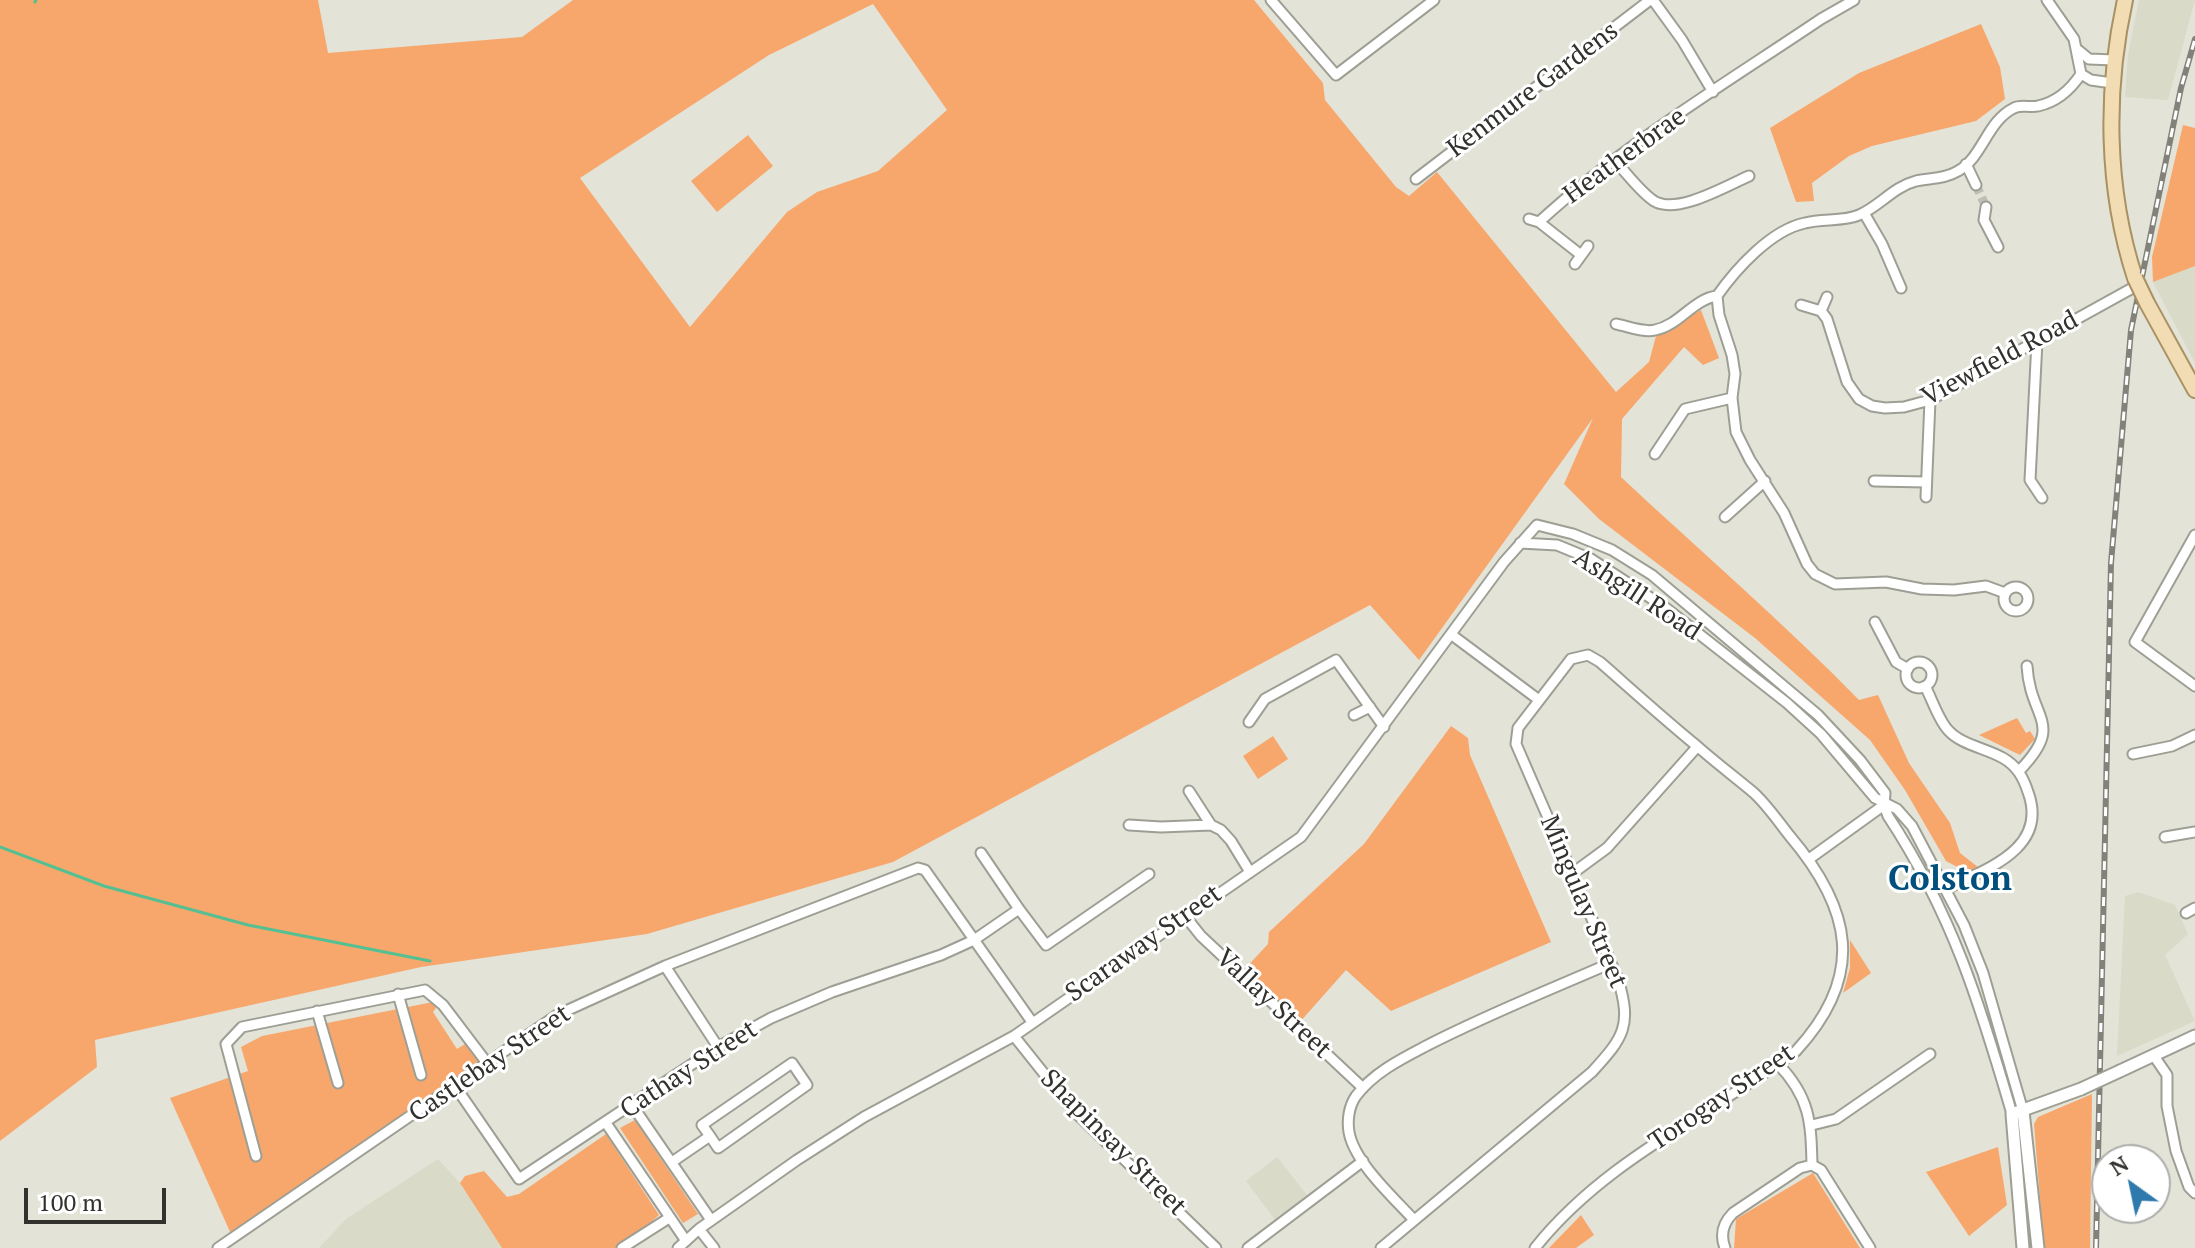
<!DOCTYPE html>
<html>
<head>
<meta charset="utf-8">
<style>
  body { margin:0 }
  #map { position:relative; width:2195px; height:1248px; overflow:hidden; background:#e3e3d8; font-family:"PT Serif",serif }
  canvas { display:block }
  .north { position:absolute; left:2091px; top:1144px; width:80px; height:80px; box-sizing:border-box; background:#fff; border:2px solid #adadab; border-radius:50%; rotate:327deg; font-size:22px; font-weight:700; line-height:32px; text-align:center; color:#31312d }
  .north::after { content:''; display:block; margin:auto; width:28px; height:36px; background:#2f7aad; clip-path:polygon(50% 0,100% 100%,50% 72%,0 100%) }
  .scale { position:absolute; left:24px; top:1188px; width:142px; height:36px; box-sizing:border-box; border:4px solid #31312d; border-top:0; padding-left:10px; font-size:24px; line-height:28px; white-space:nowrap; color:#31312d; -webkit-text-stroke:6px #fff; paint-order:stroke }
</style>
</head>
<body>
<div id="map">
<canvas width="2195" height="1248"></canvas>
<div class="north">N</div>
<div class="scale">100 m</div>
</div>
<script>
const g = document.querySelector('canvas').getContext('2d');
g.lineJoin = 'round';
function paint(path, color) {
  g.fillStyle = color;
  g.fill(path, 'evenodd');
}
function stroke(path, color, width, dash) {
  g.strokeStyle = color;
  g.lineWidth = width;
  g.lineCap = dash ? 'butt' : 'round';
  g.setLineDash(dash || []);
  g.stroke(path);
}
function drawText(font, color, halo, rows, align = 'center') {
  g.font = font + ' "PT Serif",serif';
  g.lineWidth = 6;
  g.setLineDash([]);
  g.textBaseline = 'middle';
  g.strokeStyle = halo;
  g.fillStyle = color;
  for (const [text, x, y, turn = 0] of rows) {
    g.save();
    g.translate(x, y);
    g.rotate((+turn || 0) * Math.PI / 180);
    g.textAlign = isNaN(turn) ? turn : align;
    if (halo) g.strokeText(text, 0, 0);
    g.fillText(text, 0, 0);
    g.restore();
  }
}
paint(new Path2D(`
  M2139,0H2195L2168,100L2125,97L2128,55Z
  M2195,266V363L2153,282Z
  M2138,892L2175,905L2188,934L2165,955L2195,1021L2117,1056L2125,896Z
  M1277,1157L1307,1195L1275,1220L1246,1181Z
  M438,1159L460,1183L502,1248H319L346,1219Z`), '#d9dac7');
paint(new Path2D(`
  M0,0H318L328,53L522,37L573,0H1254L1323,83L1325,100L1396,187L1409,196L1437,172L1616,392L1649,362L1656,336L1701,310L1719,358L1703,365L1684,347L1622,419L1621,477C1700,551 1783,622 1859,700L1878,695L1909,763L1950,823L1960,853L1978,867L1967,872L1946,861L1905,790L1870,740L1755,638L1599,519L1564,484L1593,418L1419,660L1370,605L893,862L647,934L421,967L95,1040L97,1067L0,1141ZM873,4L947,110L878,171L817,192L787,212L690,327L580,178L769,55Z
  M1981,24L2000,67L2005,99L1976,121L1872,146L1849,156L1812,183L1814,201L1796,202L1770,128L1859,73Z
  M2183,125L2195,128V266L2153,282L2152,257Z
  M748,135L773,166L717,212L691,181Z
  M2017,718L2026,733L2030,731L2035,739L2020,755L1979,735Z
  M1451,726L1468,738L1470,755L1551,942L1391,1011L1346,970L1299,1023L1243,971L1268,944L1269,932L1364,844Z
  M1273,736L1288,759L1258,779L1243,756Z
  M1850,940L1871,973L1843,993L1850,968Z
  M433,1002L436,1008L433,1012L457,1049L465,1044L478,1061L302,1187L231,1234L170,1098L248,1071L241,1047L262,1036Z
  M2092,1094L2090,1248H2044L2034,1124L2038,1117Z
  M635,1120L698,1214L683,1223L620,1128Z
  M606,1134L659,1215L622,1248H502L460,1183L465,1176L484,1171L507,1197L519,1194Z
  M1998,1147L2007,1205L1969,1236L1926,1172Z
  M1813,1173L1860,1248H1734L1736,1219Z
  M1581,1215L1594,1235L1576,1248H1549Z`), '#f7a76c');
stroke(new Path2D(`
  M35,2L36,0
  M0,847L104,886L248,925L430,961`), '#54c092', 3);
stroke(new Path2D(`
  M1976,185L1986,207`), '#bfbfb6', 9, [9, 4.5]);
const minor = new Path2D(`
  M1271,0L1336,75L1434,0
  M1653,0L1682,40L1713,92
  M2047,0L2074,39L2081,74L2091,80L2112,83
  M2078,50L2089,59L2114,60
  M1614,160C1627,173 1639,191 1654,201C1677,215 1726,186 1749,176
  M1966,164L1976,185
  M1416,179L1650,0
  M1986,207L1984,220L1998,247
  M1864,213L1882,244L1901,288
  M1529,219L1539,222L1581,255
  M1539,222C1624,144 1726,83 1821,19L1854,0
  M1575,264L1588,246
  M1717,296L1719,315L1732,355L1735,374L1732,398L1736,432L1750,460L1784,513L1807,564L1815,574L1835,584L1886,582L1922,589L1954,590L1986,586L2005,593
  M1801,305L1821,311L1827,319L1847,382L1859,399L1872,406L1885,408L1904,407L1930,400L2138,285
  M1821,311L1827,297
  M1616,324C1627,326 1644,333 1655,330C1680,325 1693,299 1717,296C1736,269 1771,230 1805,223C1822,218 1843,222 1859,215C1880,206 1893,187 1916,181C1930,178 1945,179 1958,171C1983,157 1987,121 2014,108C2021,104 2030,108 2038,106C2057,102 2071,89 2081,74
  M2037,341L2030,480L2042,498
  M1655,454L1685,409L1732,398
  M1874,481L1926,482
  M1926,497L1930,400
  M1725,517L1765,481
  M2195,535L2135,642L2195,686
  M1520,543L1557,545L1591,559L1666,608L1787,703L1821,734L1875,798L1897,809L1912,826L1964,925L1983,973L2023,1111
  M2004 599a12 12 0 1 1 24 0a12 12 0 1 1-24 0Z
  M1875,622L1896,662L1908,669
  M1452,635L1539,700
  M1906 675a13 13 0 1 1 26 0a13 13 0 1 1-26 0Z
  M1925,686C1932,699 1938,719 1948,730C1961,745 1986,748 2003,758C2017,766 2023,777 2028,792C2049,849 1986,869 1946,889
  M1354,715L1370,707
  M1249,722L1265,699L1336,660L1384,727
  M2133,754L2172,746L2195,735
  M2019,771C2066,723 2030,720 2027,666
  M1189,791L1211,825
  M1129,825L1161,827L1211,825L1221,830L1231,841L1250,872
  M2165,837L2195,832
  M981,853L1019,909
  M1809,859L1884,805
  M1573,873L1607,848L1697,747
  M2186,913L2195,908
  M1185,916L1201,936L1363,1088
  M665,966L718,1047
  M398,994L421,1075
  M317,1011L338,1083
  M1014,1036L1073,1110L1216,1248
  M2154,1056L2167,1075V1106L2176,1151L2189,1187L2195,1193
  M1778,1064C1810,1097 1811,1122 1812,1165
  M455,1086L519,1179L718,1047L771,1018L832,992L941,955L974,940L1019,909L1046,945L1149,874
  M632,1105L711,1220
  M606,1123L686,1241
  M1812,1125L1836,1119L1930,1054
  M256,1156L226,1044L242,1027L425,990L443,1005L487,1063
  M672,1162L710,1136L702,1125L792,1063L807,1085L718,1148L710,1136
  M1414,1220C1394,1198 1354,1162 1349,1132C1347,1120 1349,1106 1356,1096C1373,1073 1401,1059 1426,1046C1486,1015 1549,990 1611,963
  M699,1229L714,1248
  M218,1248L557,1015L665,966L918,868L925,870L1032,1022
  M622,1248L669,1218
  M678,1248L699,1229L797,1160L864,1117L1014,1036L1301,837L1504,562L1537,525L1573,534L1612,550L1652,575L1818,715L1860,760L1885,793L1884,805L1888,816C1952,913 1980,1004 2012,1114
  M1248,1248L1363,1161
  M1381,1248L1592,1072C1624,1037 1632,1026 1618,979L1516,744L1518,728L1571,659L1588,655L1600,662C1632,690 1664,719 1697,746C1715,762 1735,777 1754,793C1767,805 1778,821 1789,835C1852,909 1866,975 1796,1051C1708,1116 1605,1160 1535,1248
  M1725,1248C1720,1235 1723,1223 1733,1213L1800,1168L1812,1165L1821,1170L1870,1248`);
const tertiary = new Path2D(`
  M2120,1071L2195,1036
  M2023,1111L2038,1248
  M2023,1248L2012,1114L2081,1089`);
const primary = new Path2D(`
  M2125,0C2105,91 2106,189 2135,278
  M2147,303L2195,390`);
stroke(minor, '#9e9f94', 13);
stroke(tertiary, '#9e9f94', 15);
stroke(primary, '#a89163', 18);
stroke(minor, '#fff', 9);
stroke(tertiary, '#fff', 11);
stroke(primary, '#f1dcb3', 14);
const rail = new Path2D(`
  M2096,1248L2111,563L2131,330L2181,88L2195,39`);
stroke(rail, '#82827b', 6);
stroke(rail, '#fff', 3, [9]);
const tertiaryBridge = new Path2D(`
  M2081,1089L2120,1071`);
const primaryBridge = new Path2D(`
  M2135,278L2147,303`);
stroke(tertiaryBridge, '#9e9f94', 15, []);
stroke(primaryBridge, '#a89163', 18, []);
stroke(tertiaryBridge, '#fff', 11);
stroke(primaryBridge, '#f1dcb3', 14);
drawText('26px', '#31312d', '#fff', [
  ["Kenmure Gardens",1533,90,-37],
  ["Heatherbrae",1625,156,-36],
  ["Viewfield Road",2000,359,-28],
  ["Ashgill Road",1637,595,33],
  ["Mingulay Street",1583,902,67],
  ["Scaraway Street",1144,944,-35],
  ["Vallay Street",1273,1004,43],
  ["Castlebay Street",490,1064,-34],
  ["Cathay Street",689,1070,-33],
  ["Torogay Street",1722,1098,-34],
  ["Shapinsay Street",1113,1143,45]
]);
drawText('bold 34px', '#004f7c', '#fff', [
  ["Colston",1950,880]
]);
</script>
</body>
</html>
